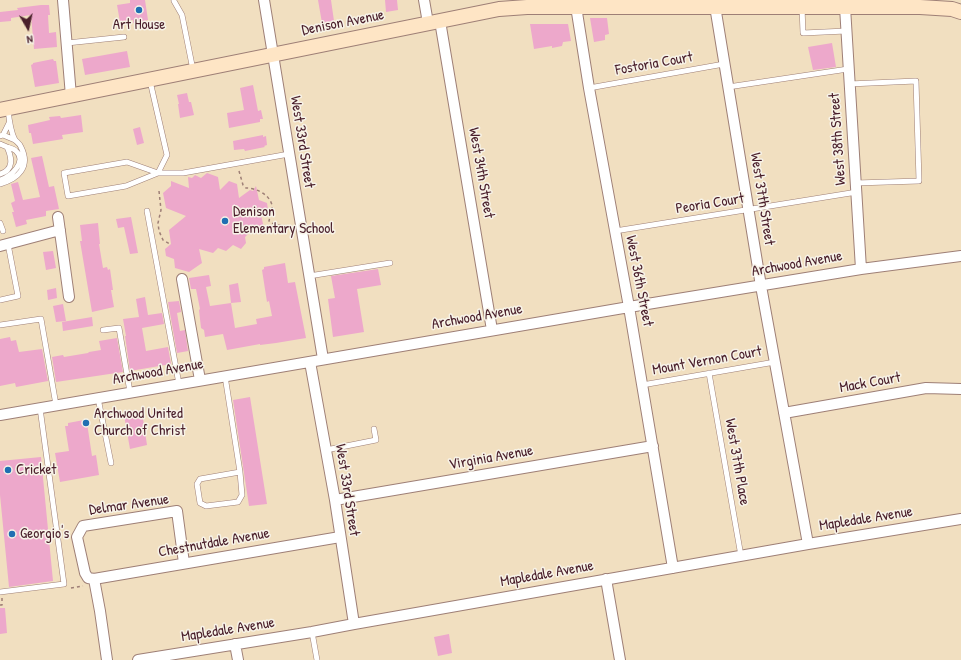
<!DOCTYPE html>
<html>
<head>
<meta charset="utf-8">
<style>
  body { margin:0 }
  #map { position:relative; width:961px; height:660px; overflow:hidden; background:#f1dfc0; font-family:"Patrick Hand",sans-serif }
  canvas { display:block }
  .north { position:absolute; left:8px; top:8px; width:40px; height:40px; -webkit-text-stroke:3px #f7f3e8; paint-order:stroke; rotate:171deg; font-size:11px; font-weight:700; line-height:16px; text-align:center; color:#4a1f2b }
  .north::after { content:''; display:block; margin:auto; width:14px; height:18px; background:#4a1f2b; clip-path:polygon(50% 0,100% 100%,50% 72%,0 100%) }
</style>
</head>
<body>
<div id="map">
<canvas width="961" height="660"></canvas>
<div class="north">N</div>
</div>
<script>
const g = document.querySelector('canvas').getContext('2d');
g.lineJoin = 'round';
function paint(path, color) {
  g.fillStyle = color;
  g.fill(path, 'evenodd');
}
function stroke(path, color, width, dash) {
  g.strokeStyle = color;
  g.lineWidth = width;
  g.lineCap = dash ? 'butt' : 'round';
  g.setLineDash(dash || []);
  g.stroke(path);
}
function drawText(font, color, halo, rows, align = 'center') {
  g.font = font + ' "Patrick Hand",sans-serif';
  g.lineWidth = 3;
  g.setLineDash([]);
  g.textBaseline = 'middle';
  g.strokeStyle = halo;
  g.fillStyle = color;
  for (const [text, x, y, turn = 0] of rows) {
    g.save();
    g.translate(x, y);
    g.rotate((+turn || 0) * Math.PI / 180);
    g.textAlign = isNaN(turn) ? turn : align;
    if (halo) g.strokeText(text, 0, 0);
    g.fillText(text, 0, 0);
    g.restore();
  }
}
paint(new Path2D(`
  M130,0H145L148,20L133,23V20L120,22L117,5L130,3Z
  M318,0H331L334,21L322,23Z
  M385,0H397L398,10L386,12Z
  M41,5H49L50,15H48L49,33L56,32L57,47L34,49L31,15L11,18V21L0,22V12L18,10L17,8Z
  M590,18H607L609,34L605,35V40L594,42Z
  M530,24H568L571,41L563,42L562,46L552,48V46L534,49Z
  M832,43L836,67L813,70L808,47Z
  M127,51L130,67L85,75L82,59Z
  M53,59L54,61H56L59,83L35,87L31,65L33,64V63Z
  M253,85L258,111L261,110L263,119H260V122L229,128L227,113L244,110L240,88Z
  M187,93L189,102H191L194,115L180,118L178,104H179L177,95Z
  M81,115L83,132L62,135L63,139L33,144L31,133H29L28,125L50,120L49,117L60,116L61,118Z
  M140,127L144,143L137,145L133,129Z
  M263,135V137L266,136L267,145L264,146L265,147L245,151L244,149L234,150L233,141Z
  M42,156L49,187L54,186L59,209L46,211V216L26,220L27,224L16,227L12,212H14L11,203L15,201L11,184L18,182L23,200L40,197L31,158Z
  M207,173L218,177L220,190L229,181L237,184L239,198L250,190L253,191L256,186L259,200L267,203L268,210L261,215L264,228L262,231L259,234L251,231L245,237L246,243L241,249L233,245L226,251L218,248L213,253L199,249L202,263L189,272L175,268L174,259L166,256L165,249L171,244L169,230L186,216L166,208L163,193L171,186V181L189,188L188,177L192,178L195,175L201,178Z
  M131,217L138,253L130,254L124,227L118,228L116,219Z
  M98,223L100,244H99L103,268L107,267L108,270L110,269L113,290H111L114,307L92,312L80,241H82L80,225Z
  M53,251L56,268L46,270L43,252Z
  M285,263L288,283L295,282L306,338L276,343L260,345V344L227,350L223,334L205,337L204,330L201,328L199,310L200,309L196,289H191L189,278L209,275L211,286L206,287L210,306L231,303L235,328L257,324L256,319L272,316L269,301L267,302L262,270L264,269V267Z
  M378,269L381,285L357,289L364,332L333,337L328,299L335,298L331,276Z
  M238,283L241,302L231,303L229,285Z
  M56,288L57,298L48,300L47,290Z
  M145,297L148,315L162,313L164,324L142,328L146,351L168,347L171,364L130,371L125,336H126L123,319L139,317L136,299Z
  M179,301L181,312L177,313L180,331L185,330L188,351L177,353L168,302Z
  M63,304L66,321L56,322L53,306Z
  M92,317L93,326L63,331L62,322Z
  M10,337L11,341L16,340L19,352L42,349L48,381L16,387L15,383L0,386V339Z
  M117,338L123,372L56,382L52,357L63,355L64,357L88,353L89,352L101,350L99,341Z
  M250,397L267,504L249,506L233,400Z
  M142,412L147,445L130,449L124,415Z
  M84,420V423H87L92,456L96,455L99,475L60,482L55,453L69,451L65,426H68V423Z
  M41,457L53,581L9,587L0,495V461Z
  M0,608H5L7,633L0,634Z
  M449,634L452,653L438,656L434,637Z`), '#eda8cb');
const lane = new Path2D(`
  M174,1L182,15L193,70
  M802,7L803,33L846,31
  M67,43L124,37
  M150,81L167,155L158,173L126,186L68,196L64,173L127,162L158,173H183L289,154
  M849,84L916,81L919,181L856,183
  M728,87L848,69
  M589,88L724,64
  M3,135L9,123
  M0,136L3,135L15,140
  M0,144L7,147C12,158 14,170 0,174
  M0,180C10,177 28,162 16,151C14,149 10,148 7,147
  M0,184C18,179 31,167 21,147C20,144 17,142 15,140C10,131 9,119 8,109
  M147,211L179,384
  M0,223L3,231
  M615,231L857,192
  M309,276L390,263
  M0,300L18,296L8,244
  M0,325L41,319L56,405
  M103,330L119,328L130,392
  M709,373L741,556
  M225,376L240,472L242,495L238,502L206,506L200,503L197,484L200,479L240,472
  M642,385L775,362
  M98,398L111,463
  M326,450L376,440L374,429
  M0,592L64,584L40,408
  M312,632L317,660`);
const street = new Path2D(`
  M63,0L71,96
  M264,0L323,359
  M424,0L428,23
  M575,0L589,88L629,307L673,568
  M714,0L761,286L808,544
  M845,7L861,269
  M440,21L492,330
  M58,217L69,297
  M0,246L60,230
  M182,279L200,380
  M310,362L335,500L354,624
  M784,413L926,388L961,389
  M0,415L629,307L861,269L961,256
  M335,500L653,446
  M184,563L177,511L83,526L77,537L85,573L88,578L94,579L340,537
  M94,579L100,611L107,660
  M606,579L620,660
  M235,644L238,660
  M138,660L312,632L354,624L808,544L961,519`);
const secondary = new Path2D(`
  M0,110L499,9L527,7H920L952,9L961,12`);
stroke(lane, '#9e7f76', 6);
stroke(street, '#9e7f76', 12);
stroke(secondary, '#9e7f76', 16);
stroke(new Path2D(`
  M239,171L243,185L246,188C256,188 269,194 272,205C273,210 270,216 269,221C274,226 282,225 289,226
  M159,191L161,210L158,223L159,231L163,240L170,244
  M71,588L83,586
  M0,605H2V598`), '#9e7f76', 1.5, [3, 3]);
stroke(lane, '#fff', 5);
stroke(street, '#fff', 10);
stroke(secondary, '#fee5c5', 14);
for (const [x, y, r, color] of [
  [139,10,4,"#1f6fb2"],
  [225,221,4,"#1f6fb2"],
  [86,423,4,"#1f6fb2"],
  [8,470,4,"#1f6fb2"],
  [12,534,4,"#1f6fb2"]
]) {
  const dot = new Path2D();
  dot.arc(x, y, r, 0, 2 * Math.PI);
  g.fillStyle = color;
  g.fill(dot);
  stroke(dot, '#f7f3e8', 1.5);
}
drawText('15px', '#4a1f2b', '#f7f3e8', [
  ["Denison Avenue",343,23,-11],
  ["Fostoria Court",654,64,-10],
  ["West 38th Street",838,139,-94],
  ["West 33rd Street",302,142,81],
  ["West 34th Street",481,173,80],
  ["West 37th Street",762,199,81],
  ["Peoria Court",710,204,-9],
  ["Archwood Avenue",797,264,-10],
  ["West 36th Street",639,281,79],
  ["Archwood Avenue",477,317,-10],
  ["Mount Vernon Court",707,361,-10],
  ["Archwood Avenue",158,372,-10],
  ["Mack Court",870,383,-10],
  ["Virginia Avenue",491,458,-10],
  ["West 37th Place",737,462,80],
  ["West 33rd Street",347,490,81],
  ["Delmar Avenue",129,505,-8],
  ["Mapledale Avenue",866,519,-9],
  ["Chestnutdale Avenue",214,543,-10],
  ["Mapledale Avenue",547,574,-10],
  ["Mapledale Avenue",228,630,-9]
]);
drawText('15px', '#4a1f2b', '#f7f3e8', [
  ["Art House",139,25,"center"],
  ["Denison",233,212],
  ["Elementary School",233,229],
  ["Archwood United",94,414],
  ["Church of Christ",94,431],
  ["Cricket",16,470],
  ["Georgio's",20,534]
], 'left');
</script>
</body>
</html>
